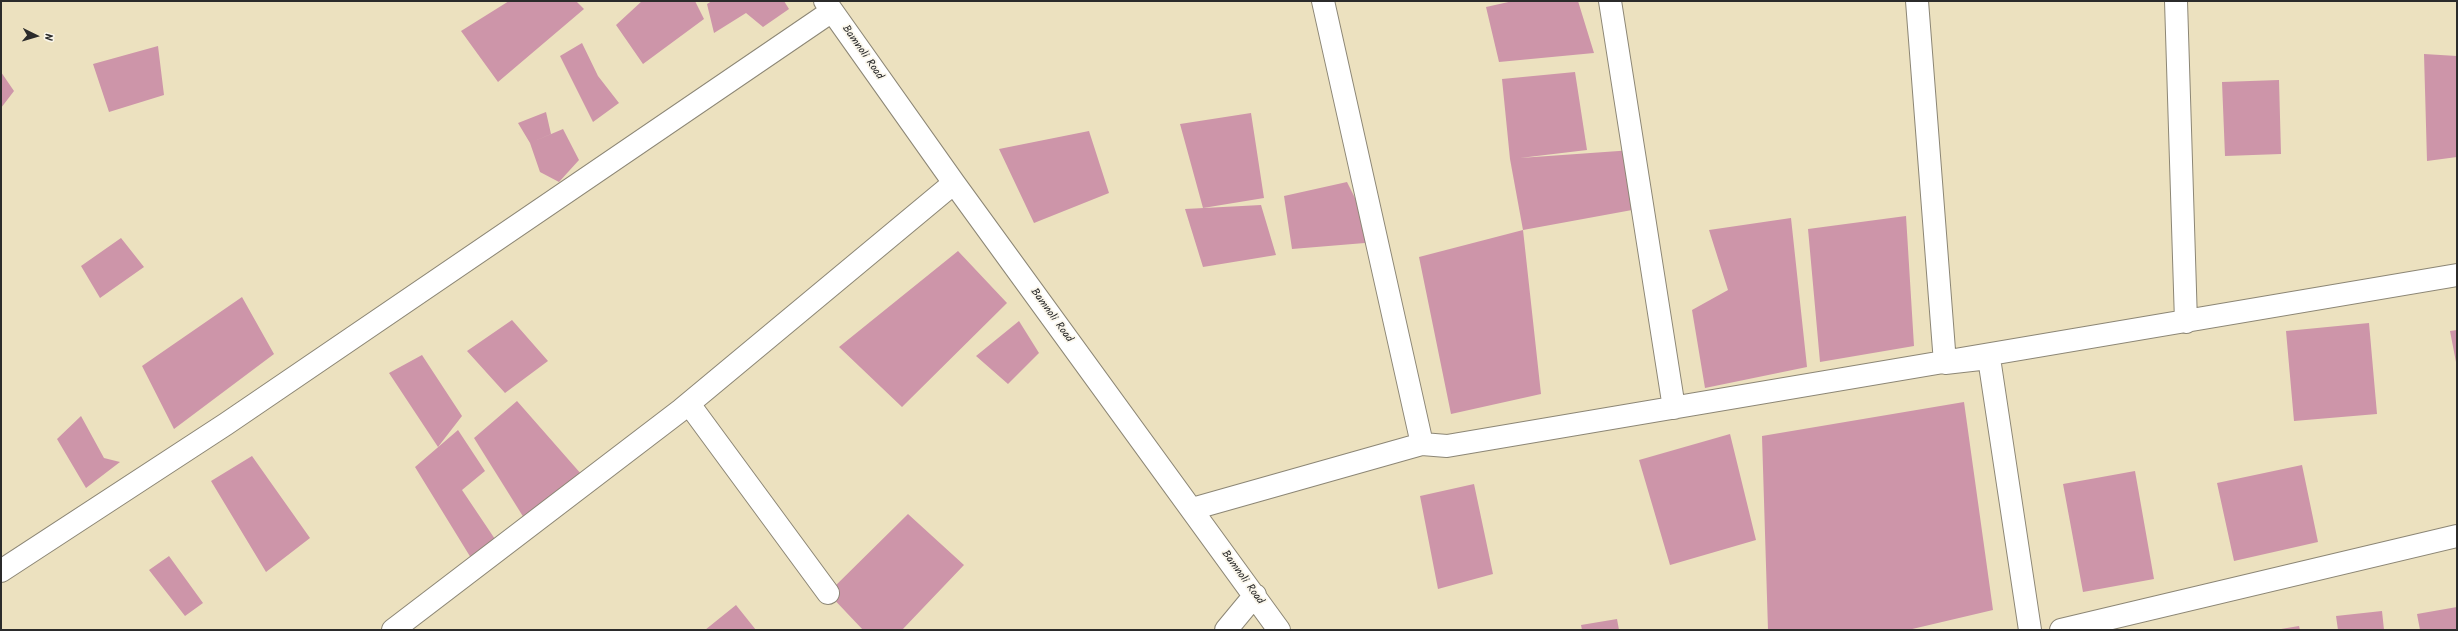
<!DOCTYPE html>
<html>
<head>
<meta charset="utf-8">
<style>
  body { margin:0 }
  #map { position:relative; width:2458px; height:631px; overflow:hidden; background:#ece1bf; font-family:Kalam,sans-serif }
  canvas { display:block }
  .frame { position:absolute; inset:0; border:2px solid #2b2b2b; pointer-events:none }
  .north { position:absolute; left:16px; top:16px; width:40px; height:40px; -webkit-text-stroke:3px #fbf7ec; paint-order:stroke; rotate:95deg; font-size:11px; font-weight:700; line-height:16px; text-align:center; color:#2b2b2b }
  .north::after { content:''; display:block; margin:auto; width:14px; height:18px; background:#2b2b2b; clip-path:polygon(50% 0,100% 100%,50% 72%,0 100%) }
</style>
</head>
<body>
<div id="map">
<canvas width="2458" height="631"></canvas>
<div class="frame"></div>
<div class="north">N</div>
</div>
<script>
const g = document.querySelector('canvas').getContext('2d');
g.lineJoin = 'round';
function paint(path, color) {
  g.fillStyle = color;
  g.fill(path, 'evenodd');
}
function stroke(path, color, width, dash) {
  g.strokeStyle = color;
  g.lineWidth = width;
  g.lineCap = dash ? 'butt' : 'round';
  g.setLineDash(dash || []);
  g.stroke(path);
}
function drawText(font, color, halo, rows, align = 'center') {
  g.font = font + ' Kalam,sans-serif';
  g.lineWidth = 3.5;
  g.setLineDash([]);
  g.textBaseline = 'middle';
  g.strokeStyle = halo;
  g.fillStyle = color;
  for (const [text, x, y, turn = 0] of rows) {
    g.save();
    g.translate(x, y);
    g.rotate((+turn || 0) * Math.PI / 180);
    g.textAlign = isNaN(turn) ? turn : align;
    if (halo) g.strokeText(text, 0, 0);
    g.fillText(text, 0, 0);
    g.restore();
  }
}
paint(new Path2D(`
  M509,1H576L584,9L498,82L461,31Z
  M642,1H695L704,19L643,64L616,25Z
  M712,1H784L789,9L763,27L746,13L714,33L707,4Z
  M1513,1H1578L1594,53L1499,62L1486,7Z
  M582,43L598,76L619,103L593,122L560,56Z
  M158,46L164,95L109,112L93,64Z
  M2424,54L2457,56V157L2427,161Z
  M1,72L14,91L1,108Z
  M1575,72L1587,150L1520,158L1633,150L1643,208L1523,230L1510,159L1502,79Z
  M2279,80L2281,154L2225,156L2222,82Z
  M546,112L551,134L530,143L518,123Z
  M1251,113L1264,198L1203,208L1180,124Z
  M563,129L579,160L559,182L540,172L530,143Z
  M1089,131L1109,193L1034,223L999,149Z
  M1347,182L1377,242L1292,249L1284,196Z
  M1261,205L1276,255L1203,267L1185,209Z
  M1906,216L1914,346L1820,362L1808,229Z
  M1791,218L1807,367L1705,388L1692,310L1728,290L1709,230Z
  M1523,230L1541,394L1451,414L1419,257Z
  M121,238L144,267L100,298L81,266Z
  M958,251L1007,303L902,407L839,347Z
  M242,297L274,354L174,429L142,366Z
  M512,320L548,361L505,393L467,351Z
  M1019,321L1039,353L1008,384L976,356Z
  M2369,323L2377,414L2294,421L2286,331Z
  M2457,330V362H2456L2450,331Z
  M422,355L462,416L438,447L389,373Z
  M517,401L582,475L529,526L474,438Z
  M1964,402L1993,610L1908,630H1768L1762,436Z
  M81,416L104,458L120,462L86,488L57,439Z
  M458,430L485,471L462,490L501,548L471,558L415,467Z
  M1730,434L1756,540L1670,565L1639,460Z
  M252,456L310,538L266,572L211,481Z
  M2302,465L2318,542L2234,561L2217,483Z
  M2135,471L2154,579L2083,592L2063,484Z
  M1474,484L1493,574L1438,589L1420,496Z
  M908,514L964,565L902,630H863L828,593Z
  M169,556L203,603L185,616L149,570Z
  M736,605L756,630H705Z
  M2457,607V630H2420L2417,614Z
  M2382,611L2384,630H2338L2336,616Z
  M1617,619L1619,630H1582L1581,625Z
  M2299,626L2300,630H2281V629Z`), '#cd95a9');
const street = new Path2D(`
  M825,1L954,183L1279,630
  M1323,1L1422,444L1447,446L2457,275
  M1610,1L1674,408
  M1917,1L1945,363L1989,358L2030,630
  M2176,1L2186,322
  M689,404L828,593
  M1192,509L1422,444
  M1,571L226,424L832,11
  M393,630L681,410L954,183
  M1226,630L1255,595
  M2061,630L2457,536`);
stroke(street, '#8c8675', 24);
stroke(street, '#fff', 22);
drawText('11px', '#2b2b2b', '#fbf7ec', [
  ["Bamnoli Road",862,53,55],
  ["Bamnoli Road",1051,316,54],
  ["Bamnoli Road",1242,578,54]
]);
</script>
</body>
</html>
